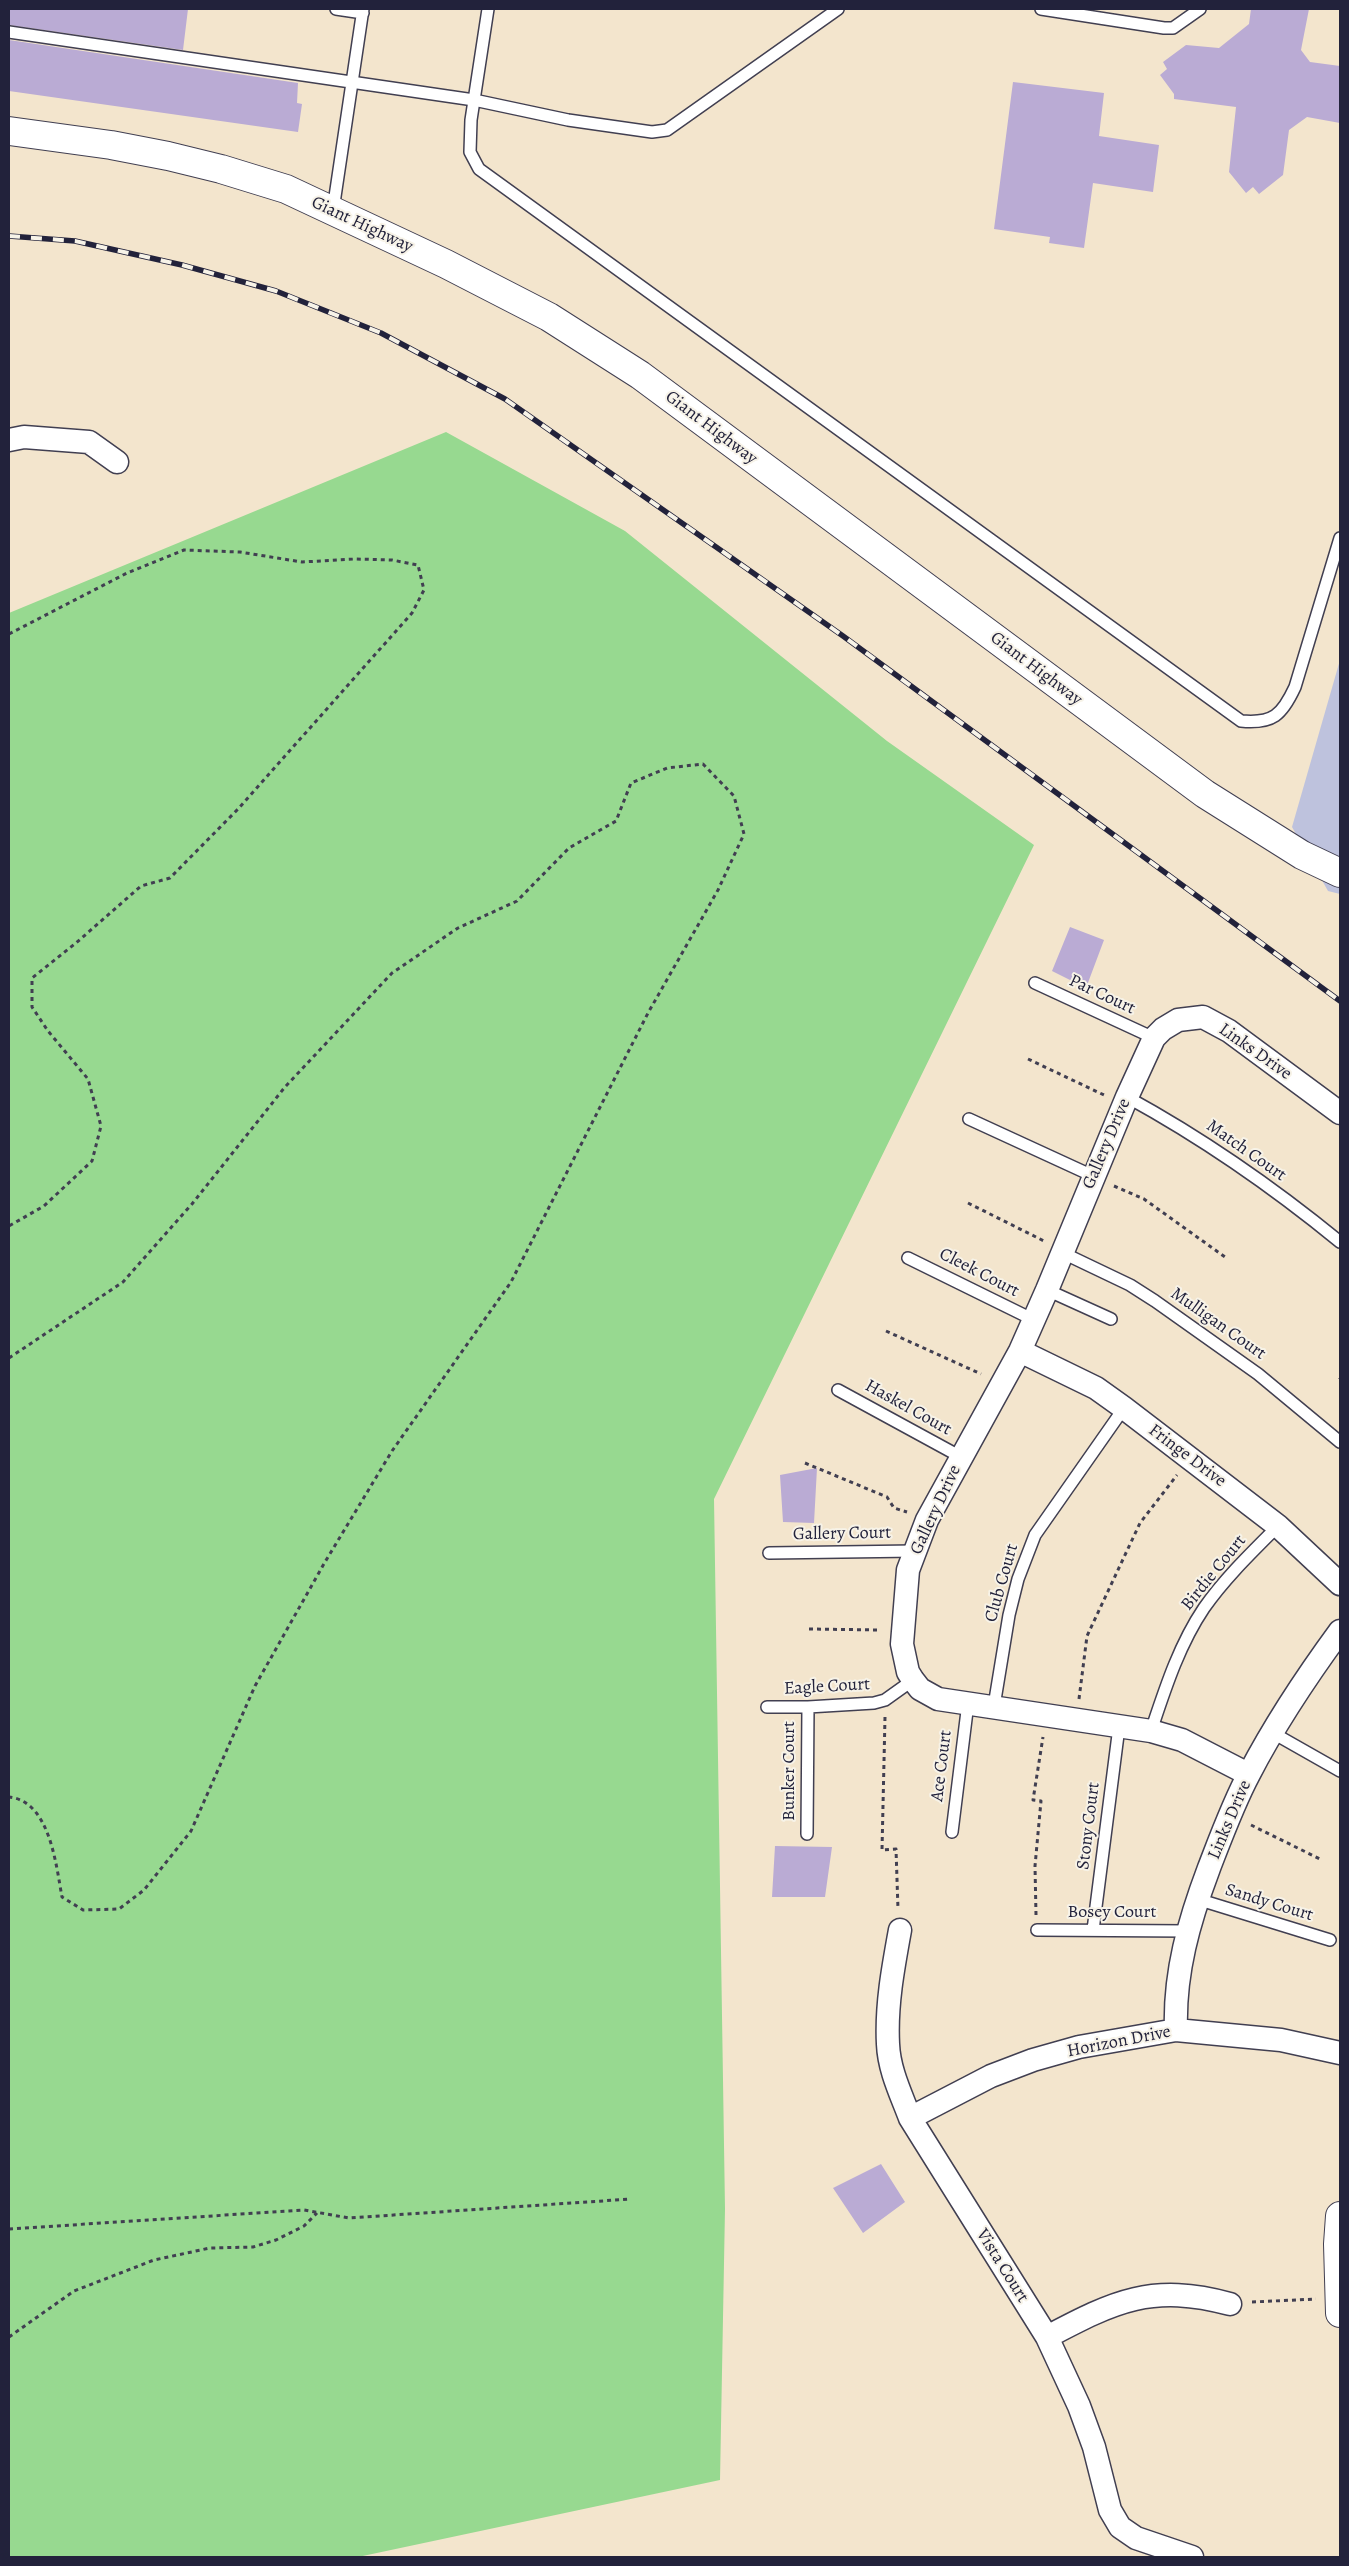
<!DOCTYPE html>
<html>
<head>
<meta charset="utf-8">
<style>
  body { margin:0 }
  #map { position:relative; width:1349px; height:2566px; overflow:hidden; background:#f3e5cd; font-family:Alegreya,serif }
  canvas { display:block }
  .frame { position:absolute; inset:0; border:10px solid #22223b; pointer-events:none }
</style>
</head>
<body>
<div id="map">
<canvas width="1349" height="2566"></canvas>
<div class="frame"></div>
</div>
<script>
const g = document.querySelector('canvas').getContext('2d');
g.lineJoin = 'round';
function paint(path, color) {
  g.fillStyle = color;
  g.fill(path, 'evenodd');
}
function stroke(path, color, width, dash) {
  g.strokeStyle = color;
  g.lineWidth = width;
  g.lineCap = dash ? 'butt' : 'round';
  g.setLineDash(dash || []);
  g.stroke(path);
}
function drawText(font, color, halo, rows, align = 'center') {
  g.font = font + ' Alegreya,serif';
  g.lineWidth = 4;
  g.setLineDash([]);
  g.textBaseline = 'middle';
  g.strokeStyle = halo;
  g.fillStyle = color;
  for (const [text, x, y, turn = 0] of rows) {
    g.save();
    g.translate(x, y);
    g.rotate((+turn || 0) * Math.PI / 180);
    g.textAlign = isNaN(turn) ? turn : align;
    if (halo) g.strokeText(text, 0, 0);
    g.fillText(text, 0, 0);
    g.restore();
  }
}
paint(new Path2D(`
  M1340,660V894L1328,891L1292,827Z`), '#bec2dd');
paint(new Path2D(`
  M446,432L625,531L887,741L1034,845L714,1499L725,2209L720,2480L358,2557H9V613Z`), '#97d990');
paint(new Path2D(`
  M9,9H188L183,50L9,25Z
  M1251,9H1309L1301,50L1310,62L1340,66V123L1307,117L1289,130L1283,175L1259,194L1253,187L1246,193L1229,172L1236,107L1174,99V94L1160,75L1167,69L1163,62L1186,45L1219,48L1249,24Z
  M9,40L298,83L297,103L302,104L298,132L9,91Z
  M1013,82L1104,93L1099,136L1159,145L1153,192L1093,183L1084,248L1049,243L1050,237L994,229Z
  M1070,927L1104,940L1086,988L1052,971Z
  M817,1468L814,1523L783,1522L780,1475Z
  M775,1846L832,1847L825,1897H772Z
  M881,2164L905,2202L863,2233L833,2188Z`), '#baabd4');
const service = new Path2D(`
  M336,9L363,13
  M488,9L471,120L470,152L479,169L1241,721C1273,724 1282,715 1295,687L1340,538
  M1041,9L1164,28H1173L1200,9
  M9,32L474,100L568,120L652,132L667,130L838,9
  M333,210L363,9
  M1035,983L1154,1038
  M1127,1097C1202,1138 1274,1188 1340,1242
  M969,1119L1093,1176
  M1063,1253L1130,1285L1155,1301L1258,1374L1340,1442
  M908,1258L1034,1320
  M1047,1290L1111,1319
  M838,1390L961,1457
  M769,1553L915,1551
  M994,1706L1009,1615L1018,1579L1035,1535L1124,1408
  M767,1707H808L874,1703L885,1700L913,1680
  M1151,1731C1165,1689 1179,1645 1204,1608C1225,1578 1252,1552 1278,1526
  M1273,1733L1340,1771
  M952,1832L968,1703
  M807,1834L808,1707
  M1197,1899L1330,1940
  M1037,1930L1187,1931
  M1093,1930L1119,1727`);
const minor = new Path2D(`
  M9,440L24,437L89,442L117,462
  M1020,1351L1096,1388L1124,1408L1278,1526L1340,1584
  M1248,1774L1182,1740L1151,1731L938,1699L920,1689L913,1680L908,1672L902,1644L908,1570L927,1520L1020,1351L1047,1290L1127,1097L1154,1038L1163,1029L1178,1020L1203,1017L1229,1031L1340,1113
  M900,1930C893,1968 886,2006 888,2044C889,2070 901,2094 910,2118L1047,2337L1079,2406L1094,2447L1110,2510L1120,2527L1136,2538L1192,2557
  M1176,2030C1174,1973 1189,1921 1209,1868C1221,1837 1233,1804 1249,1774C1275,1724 1307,1676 1340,1631
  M910,2118L991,2076L1033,2060L1079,2047L1176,2030L1281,2040L1340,2053
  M1047,2337C1115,2301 1152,2283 1230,2304`);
const tertiary = new Path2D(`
  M9,131L111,145L168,156L221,169L286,189L446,264L549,317L640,375L1205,794L1302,855L1340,873
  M1340,2216L1338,2244L1340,2313`);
stroke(service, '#413f51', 14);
stroke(minor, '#413f51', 25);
stroke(tertiary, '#413f51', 30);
stroke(new Path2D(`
  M9,634L127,573L184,550L240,552L302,562L355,559L392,560L418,565L424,590L412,613L238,809L170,878L141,886L76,943L32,978V1007L48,1031L88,1079L101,1126L92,1161L44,1206L9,1226
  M1028,1059L1104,1095
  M1114,1186L1144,1199L1225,1257
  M968,1203L1044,1241
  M886,1331L981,1374
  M9,1358L123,1282L192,1204L285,1087L392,973L458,928L517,901L569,848L616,821L631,783L667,768L703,764L734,796L744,834L718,890L648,1013L511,1282L392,1451L325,1562L255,1686L191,1831L144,1890L119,1909L83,1910L62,1897C56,1865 50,1801 9,1797
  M1340,1379V1378
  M805,1463L887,1497L894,1508L907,1512
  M809,1629L881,1630
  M1079,1699L1087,1636L1140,1523L1177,1475
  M885,1717L882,1850L896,1849L898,1909
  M1251,1825L1322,1860
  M1036,1915L1035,1866L1041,1801L1033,1800L1043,1737
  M9,2229L304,2210L349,2218L631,2199
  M1252,2302L1316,2299
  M9,2337L74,2291L154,2260L210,2248L253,2247L276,2240L304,2226L317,2213`), '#413f51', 3, [4, 4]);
stroke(service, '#fff', 11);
stroke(minor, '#fff', 22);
stroke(tertiary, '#fff', 28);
const rail = new Path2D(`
  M9,236L75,241L182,265L276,291L381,333L505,399L843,636L1340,1001`);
stroke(rail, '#22223b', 5.5);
stroke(rail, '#f7f3e8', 4, [11]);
drawText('18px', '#22223b', '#f7f3e8', [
  ["Giant Highway",362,225,25],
  ["Giant Highway",711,428,37],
  ["Giant Highway",1036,669,37],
  ["Par Court",1102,995,25],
  ["Links Drive",1255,1052,35],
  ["Gallery Drive",1107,1144,-67],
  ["Match Court",1246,1151,35],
  ["Cleek Court",979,1273,27],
  ["Mulligan Court",1218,1324,35],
  ["Haskel Court",908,1408,29],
  ["Fringe Drive",1187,1456,37],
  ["Gallery Drive",936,1510,-65],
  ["Gallery Court",842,1534,-1],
  ["Birdie Court",1214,1573,-51],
  ["Club Court",1002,1583,-74],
  ["Eagle Court",827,1687,-3],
  ["Ace Court",942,1766,-83],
  ["Bunker Court",790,1771,-90],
  ["Links Drive",1230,1820,-67],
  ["Stony Court",1089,1826,-83],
  ["Sandy Court",1269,1903,17],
  ["Bosey Court",1112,1913],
  ["Horizon Drive",1119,2042,-11],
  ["Vista Court",1002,2266,58]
]);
</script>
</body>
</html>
